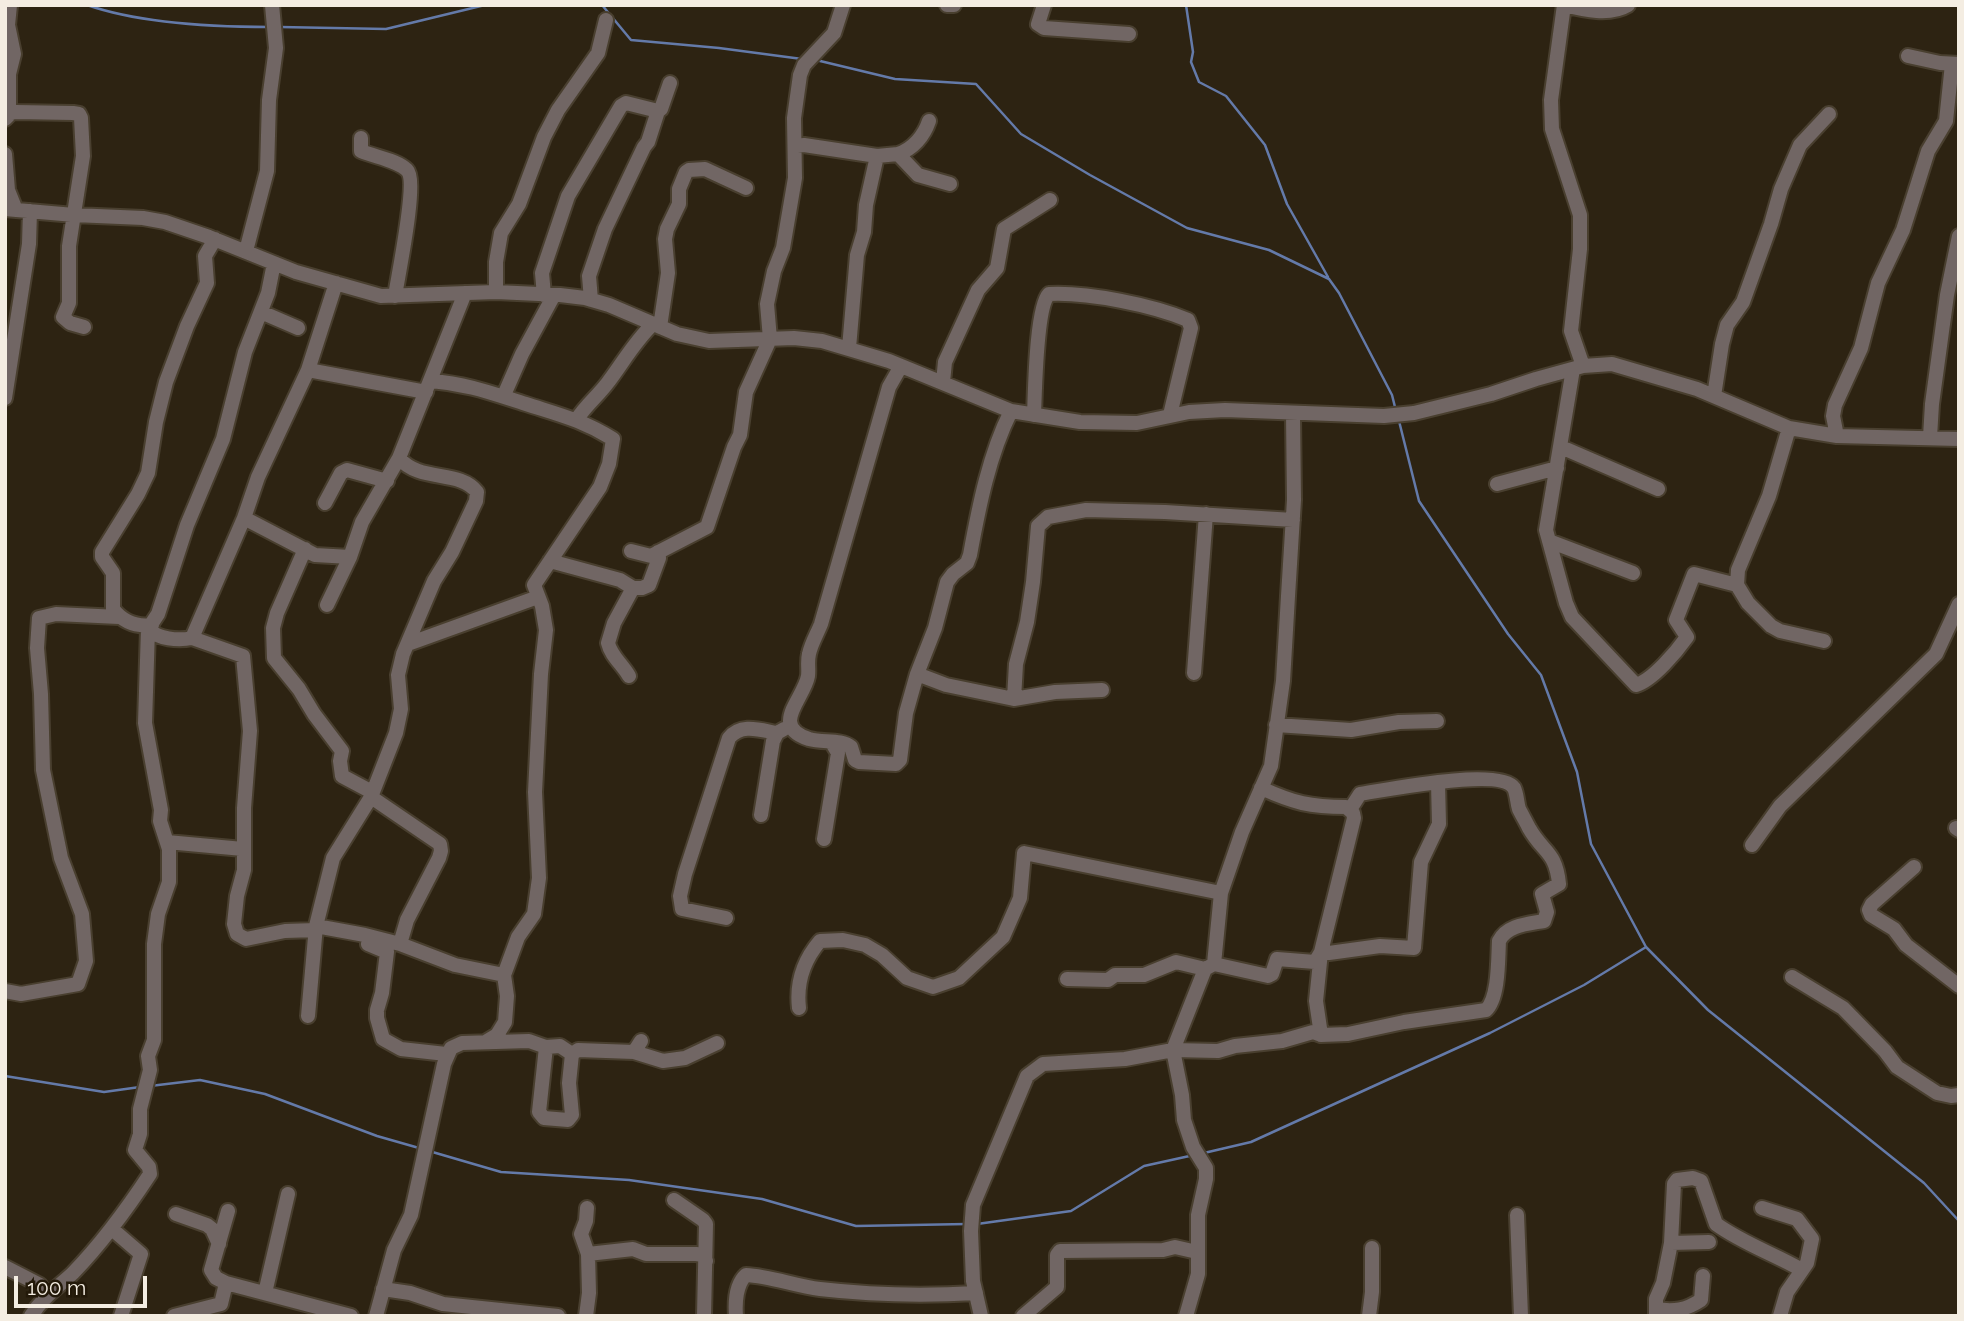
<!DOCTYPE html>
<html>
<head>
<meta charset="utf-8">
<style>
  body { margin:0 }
  #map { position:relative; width:1964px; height:1321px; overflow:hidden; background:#2d2312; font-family:Raleway,sans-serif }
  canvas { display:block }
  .frame { position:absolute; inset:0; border:7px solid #f4ede2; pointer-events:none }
  .scale { position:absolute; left:14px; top:1276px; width:133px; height:32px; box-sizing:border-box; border:4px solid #f4ede2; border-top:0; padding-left:9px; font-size:21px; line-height:24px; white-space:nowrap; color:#f4ede2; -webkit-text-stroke:5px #231909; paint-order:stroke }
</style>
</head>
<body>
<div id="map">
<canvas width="1964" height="1321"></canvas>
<div class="frame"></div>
<div class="scale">100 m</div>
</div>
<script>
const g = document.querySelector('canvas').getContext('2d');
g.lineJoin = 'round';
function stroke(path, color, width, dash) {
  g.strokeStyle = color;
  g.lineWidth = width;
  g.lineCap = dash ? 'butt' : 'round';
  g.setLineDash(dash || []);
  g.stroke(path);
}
stroke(new Path2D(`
  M87,5C139,23 215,27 270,27
  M602,5L631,40L719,48L802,59
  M1186,5L1193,52L1191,62L1199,82L1226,96L1265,145L1287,204L1328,277
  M280,27L386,29L485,5
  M816,60L895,79L976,84L1021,134L1090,175L1187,228L1269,250L1329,279L1339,293L1392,395L1396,411
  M1399,421L1419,501L1508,634L1541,675L1577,772L1591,844L1646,947L1708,1010L1924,1183L1959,1221
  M5,1076L104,1092L140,1087
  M150,1086L200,1080L265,1094L377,1136L419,1148
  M429,1151L501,1172L629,1180L762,1199L856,1226L967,1224
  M1204,1153L1251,1142L1490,1033L1584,985L1646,947
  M977,1224L1071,1211L1144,1166L1194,1155`), '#647aa9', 2.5);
const minor = new Path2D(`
  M947,5H954
  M1044,5L1038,24L1044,28L1129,34
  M1564,5L1551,100L1552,129L1580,215V249L1571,331L1583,366
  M1564,5C1584,10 1610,16 1628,5
  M1908,56L1940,63L1959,64
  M9,114V74L14,54L8,25L10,5
  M5,119L11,113L16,112L73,113L79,114L81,118L83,156L69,246V303L63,317L70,323L84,327
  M361,138V151C375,157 397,160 407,170C418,181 398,276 395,296
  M795,146L804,145L877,156L898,154L918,175L950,184
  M5,154L8,190L16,210
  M898,154C913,149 924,136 929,121
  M5,209L74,215L143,218L165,222L209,237L296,272L381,296L496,292L560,295L585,298L609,305L677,334L709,341L794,338L822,341L889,361L1011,411L1080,422L1137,423L1189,412L1225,410L1384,416L1414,413L1491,394L1536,379L1583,366L1612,364L1697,389L1789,428L1837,436L1959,439
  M246,251L267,171L269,100L276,48L272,5
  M496,292V262L501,233L519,204L544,137L558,110L598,53L606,20
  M544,295L542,273L568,196L621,106L626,103L658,111L661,109L670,83
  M591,300L589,276L605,229L644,147L648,142L658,111
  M261,312L298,328
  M660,327L668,273L665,239L667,229L679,204V189L686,172L689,170L705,169L746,188
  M849,348L857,255L864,232L866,205L877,156
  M901,366L889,387L821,624C817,634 811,644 809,654C807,662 809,669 808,676C804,699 769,726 809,739C823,743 841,739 851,747L855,760L859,762L896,764L900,760L906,713L917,674L935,628L947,582L953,574L967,563L970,555C979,506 989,455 1011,411
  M1573,369L1546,530L1566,603L1572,617L1636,685C1653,680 1677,651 1687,637L1676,620L1694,574L1737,585
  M308,370L426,392
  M431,381C468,384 491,393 526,404C560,415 582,420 613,439L609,464L600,487L534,585L542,606L546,630L541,674L535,792L539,878L534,914L518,937L504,975L507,996L505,1022L497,1035L487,1041
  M943,382L945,362L978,290L997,268L1004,229L1050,200
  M504,395L522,354L554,295
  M1714,396L1722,344L1727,325L1743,302L1771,224L1781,189L1800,145L1829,114
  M5,398L29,244L30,211
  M1034,415C1035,393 1036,307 1049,294C1088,292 1152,305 1188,320L1191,328L1170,415
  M577,419C586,405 599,395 609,381C624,361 635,341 653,324
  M1789,428L1769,496L1738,570L1737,585L1748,603L1771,626L1780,631L1824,641
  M1837,436L1833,416L1835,405L1861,348L1878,283L1903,230L1928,151L1946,121L1952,64
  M1930,437L1932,404L1947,295L1959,236
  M1561,447L1658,489
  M399,458C420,483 459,469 477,492L476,501L452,552L434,581L403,654L398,675L401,709L396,733L371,797L440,844L441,851L439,858L407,920L400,944
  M1497,484L1557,468
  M325,503L341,473L347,470L387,481
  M244,518L315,555L350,557
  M1549,541L1633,573
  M305,549L277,613L273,628L274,658L299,689L314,714L342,751L340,761L342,776L372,792
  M631,551L651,556L707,527L734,447L740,435L746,392L770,339L767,304L774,271L783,248L795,178L794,118L800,75L804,65L834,33L843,5
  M550,561L620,580L633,588H642L649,585L659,558L658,552
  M327,605L350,557L362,522L399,458L465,293
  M152,625C136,627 123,622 113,609V573L102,557V552L138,494L148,473L156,422L166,382L187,326L207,283L205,256L215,239
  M148,629C158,639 178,641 192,638L244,518L258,477L308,370L336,283
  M192,638L243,656L250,731L244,808V870L237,896L234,924L237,934L246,939L285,931L316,930
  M408,644L538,597
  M1194,673L1206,514
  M917,674L946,685L1014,699L1055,692L1102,690
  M629,676C622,664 611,656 608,643L614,623L633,588
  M1014,699L1016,664L1027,622L1033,582L1038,526L1048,517L1086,510L1165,512L1293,520
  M1276,725L1351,730L1399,722L1437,721
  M371,797L333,858L316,926L365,935L400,944L455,965L504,975
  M761,815L773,741L777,733L784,729
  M1956,828L1959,830
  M824,839L838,753L832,743
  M167,842L243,849
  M1752,845L1780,806L1936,654L1959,604
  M1914,867L1872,904L1869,910L1871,915L1894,929L1906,945L1959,986
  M726,918L682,909L680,896L685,874L729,738C741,723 760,730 777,733
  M368,944L387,952L382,993L377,1010V1018L383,1039L401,1049L446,1054
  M1321,952L1329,953L1380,946L1414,948L1421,862L1439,824L1438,783
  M1214,964L1268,976L1272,974L1277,959L1315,962L1321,952
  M1792,977L1843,1008L1885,1051L1897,1067L1937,1093L1951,1096L1959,1095
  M1067,979L1108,980L1115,975H1144L1176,962L1205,969
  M5,991L21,994L78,984L86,961L82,914L61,858L43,770L41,694L37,648L39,618L56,614L119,617
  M799,1008C796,982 803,961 820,941L843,940L865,945L882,955L907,978L933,987L959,978L1003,937L1020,898L1024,853L1221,893
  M308,1016L316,926
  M1321,1035L1348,1034L1404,1022L1486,1010C1499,998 1498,959 1499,941C1507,925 1528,924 1544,921L1547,912L1542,894L1559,884C1556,851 1543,853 1529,828C1526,822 1522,815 1519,809C1517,803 1517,794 1514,788C1500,767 1386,790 1360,794L1351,808
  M546,1047L539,1112L544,1118L568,1120L572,1115L569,1083L572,1054
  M634,1052L663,1061L685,1058L717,1043
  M572,1054L578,1050L634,1052L641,1041
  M674,1200L703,1220L706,1224L704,1316
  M1762,1208L1797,1219L1812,1239L1807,1263L1787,1292L1780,1316
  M228,1211L211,1270L216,1278L226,1283L351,1316
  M176,1214L207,1225L212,1229L219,1244
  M1517,1215L1521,1316
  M112,1229L141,1254L121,1316
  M1671,1243L1709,1242
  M588,1254L633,1249L646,1254H696L703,1255L706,1261
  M5,1267L40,1285L45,1297
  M383,1289L410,1293L443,1304L558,1316
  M265,1293L288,1194
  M1656,1309C1674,1312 1686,1310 1701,1300L1703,1276
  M31,1316C42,1298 58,1287 73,1273C102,1243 127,1209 150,1174L149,1167L135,1150L140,1134V1109L150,1070L148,1056L154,1040V944L158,914L169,882V849L160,821L161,810L145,723L148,629L158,614L187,525L223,439L245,352L268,293L274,263
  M174,1316L221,1304L226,1283
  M376,1316L394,1250L411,1215L444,1064L451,1048L462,1043L529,1041L546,1047L560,1046L572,1054
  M586,1316L589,1293L588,1254L581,1234L586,1221L587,1208
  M736,1316C735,1303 736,1284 746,1275C770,1276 795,1286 820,1289C872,1295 924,1296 976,1293
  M981,1316L973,1281L971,1231L973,1205L1027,1076L1043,1064L1125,1059L1173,1050L1218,1051L1235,1046L1282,1041L1313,1032L1321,1035L1316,1001L1321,952L1354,818L1353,813L1346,807C1310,807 1294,803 1261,788
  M1023,1316L1057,1287V1255L1060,1251L1163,1250L1175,1247L1197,1252
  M1186,1316L1198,1274V1215L1206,1179V1168L1193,1147L1184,1120L1182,1095L1173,1050L1205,969L1214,964L1221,893L1242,832L1271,766L1283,681L1288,596L1294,500L1293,414
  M1369,1316L1372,1292V1248
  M1656,1316V1299L1663,1283L1671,1243L1674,1184L1677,1180L1693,1178L1701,1181L1716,1224C1742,1243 1774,1254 1802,1270`);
stroke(minor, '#493f2f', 18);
stroke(minor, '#716664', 14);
</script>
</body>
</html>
